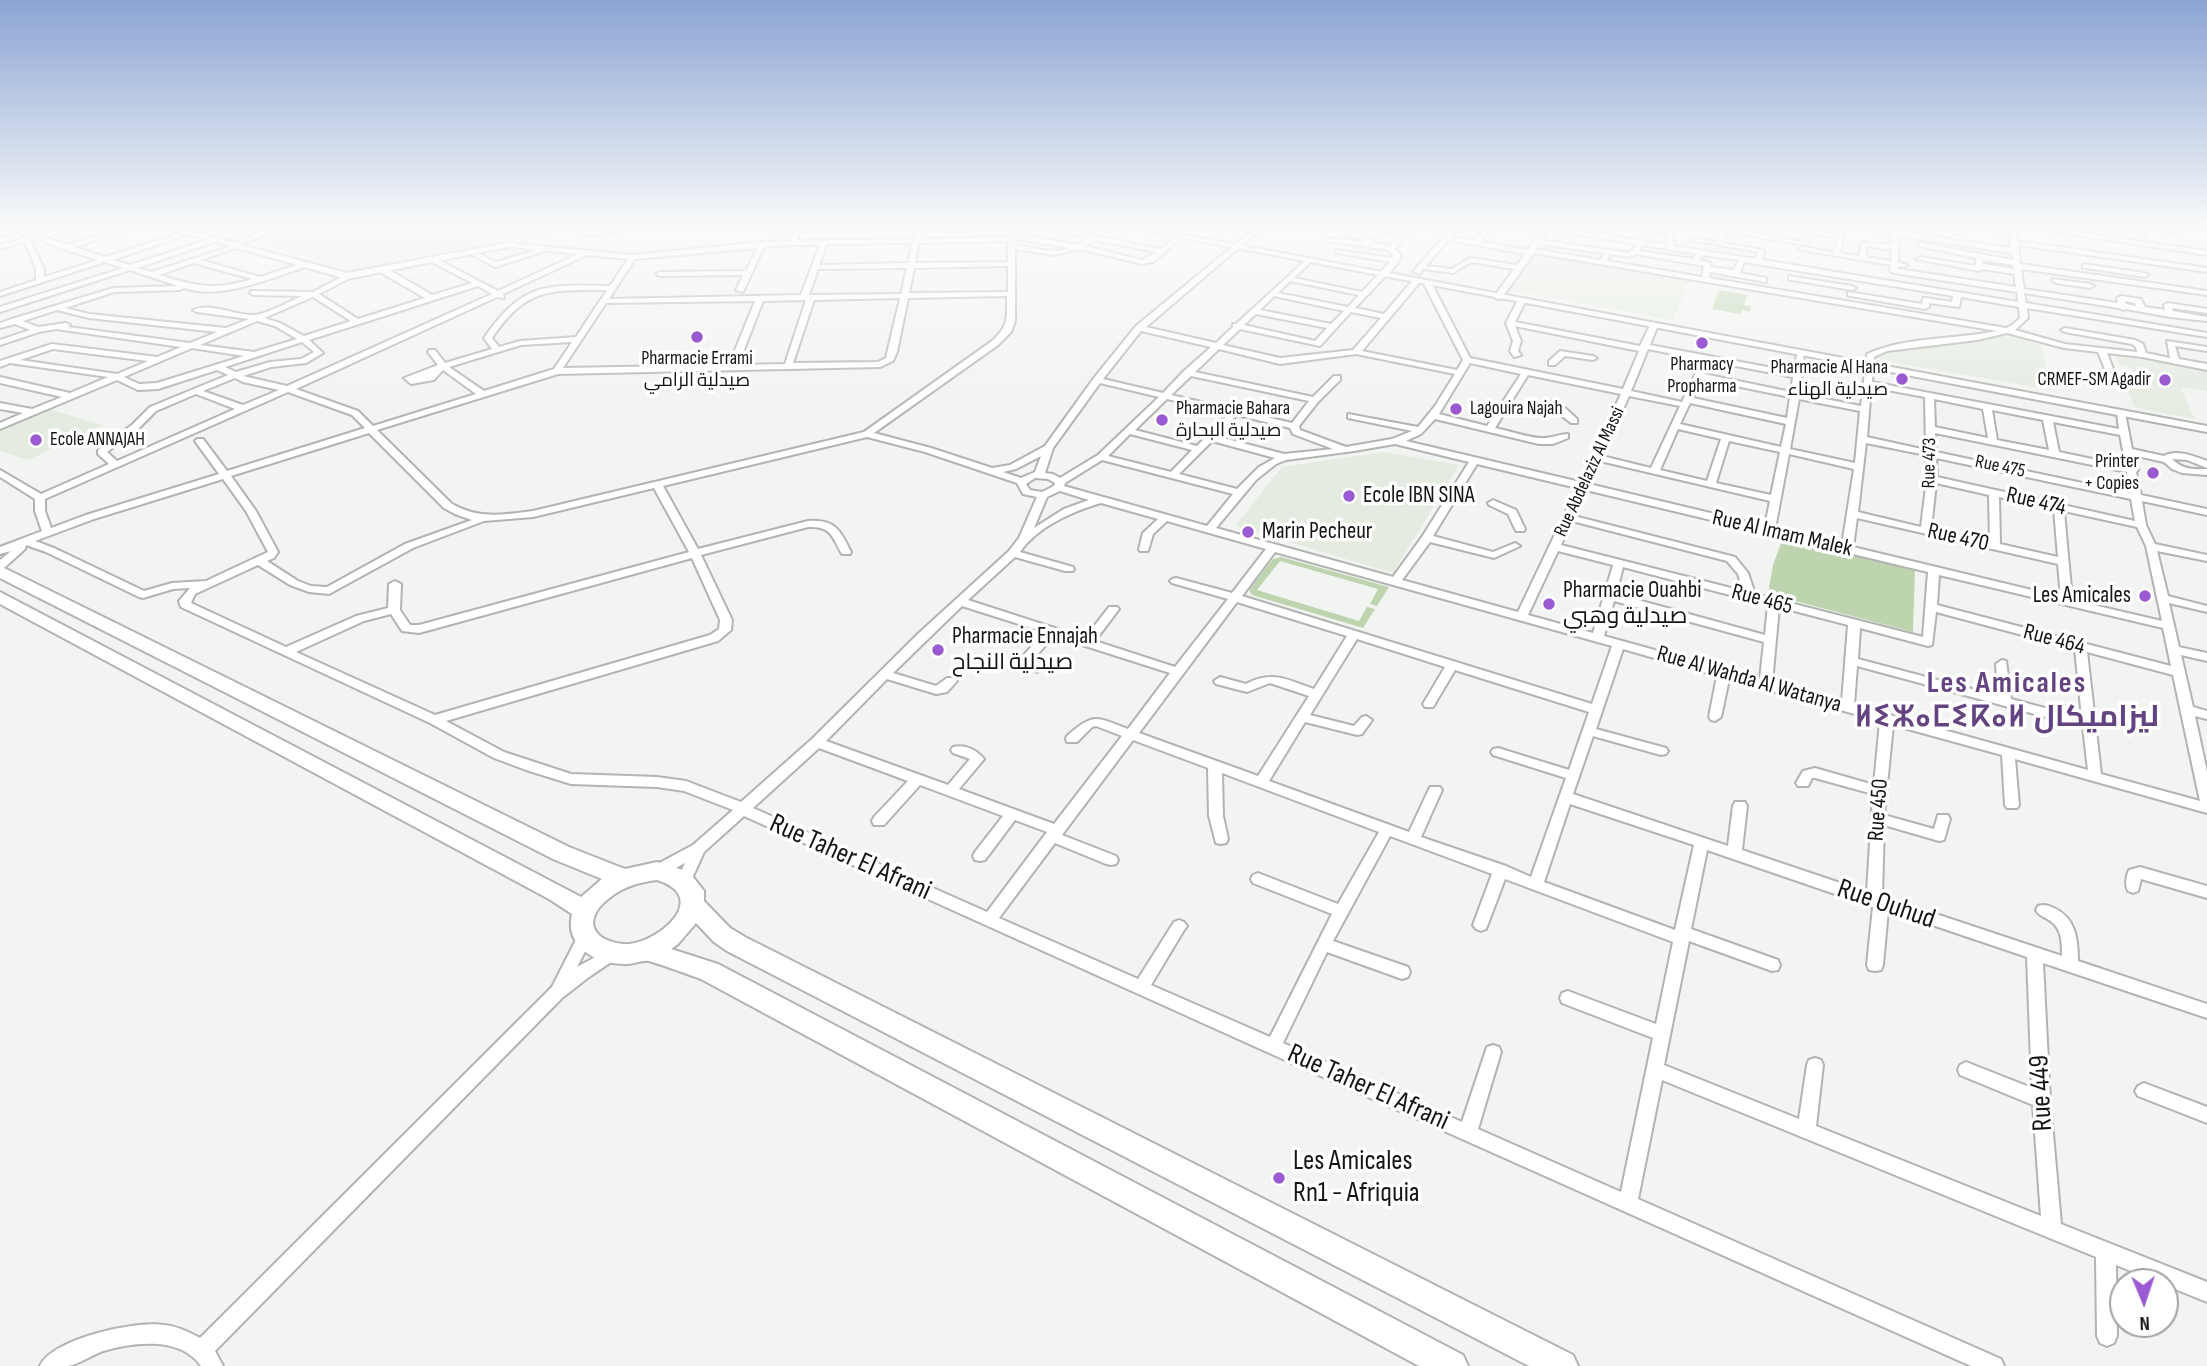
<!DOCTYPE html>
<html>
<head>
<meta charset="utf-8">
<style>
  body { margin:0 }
  #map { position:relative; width:2207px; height:1366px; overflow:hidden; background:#f2f4f1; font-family:"Sofia Sans Condensed",sans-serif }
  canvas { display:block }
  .north { position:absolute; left:2109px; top:1268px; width:70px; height:70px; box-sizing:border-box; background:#fff; border:2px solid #a1a1a1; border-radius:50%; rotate:178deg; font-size:19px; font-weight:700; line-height:28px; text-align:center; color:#141514 }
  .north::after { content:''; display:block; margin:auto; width:24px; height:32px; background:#9a5bd2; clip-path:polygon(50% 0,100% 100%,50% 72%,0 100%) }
</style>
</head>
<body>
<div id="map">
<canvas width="2207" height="1366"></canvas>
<div class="north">N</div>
</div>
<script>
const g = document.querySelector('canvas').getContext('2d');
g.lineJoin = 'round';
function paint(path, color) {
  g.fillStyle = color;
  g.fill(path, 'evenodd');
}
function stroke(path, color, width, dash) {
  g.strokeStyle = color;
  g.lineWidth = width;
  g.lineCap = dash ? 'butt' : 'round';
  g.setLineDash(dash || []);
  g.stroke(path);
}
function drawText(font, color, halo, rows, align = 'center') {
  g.font = font + ' "Sofia Sans Condensed",Cairo,"Noto Sans Tifinagh",sans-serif';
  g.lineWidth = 7;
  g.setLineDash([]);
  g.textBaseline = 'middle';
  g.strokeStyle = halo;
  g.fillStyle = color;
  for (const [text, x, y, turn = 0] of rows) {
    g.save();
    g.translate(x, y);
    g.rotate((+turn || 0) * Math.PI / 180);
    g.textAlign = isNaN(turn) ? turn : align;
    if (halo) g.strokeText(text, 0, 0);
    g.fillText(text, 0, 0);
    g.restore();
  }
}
paint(new Path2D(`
  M285,228H532L495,242L350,270L250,240Z
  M1538,252L1690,279L1673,320L1510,290Z
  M2003,335L2035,343L2042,348L2050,390L1880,360L1877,356L1894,350Z
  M2116,354L2207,369V391L2180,387L2195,419L2134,407L2121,373H2132V368L2118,364Z
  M48,409L103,425L28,460L0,451V429Z
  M1384,452L1459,465L1393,573L1235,526L1282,467Z`), '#e4ebe0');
paint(new Path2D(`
  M1719,290L1747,295L1744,305L1751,306L1750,312L1742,310L1741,314L1712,309Z
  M1783,538L1915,569L1913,632L1768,594L1773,565Z
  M1281,557L1389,587L1377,606L1370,604L1378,589L1280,561L1257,590L1359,621L1367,607L1375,609L1363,628L1252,595L1249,590L1273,559Z`), '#bdd4af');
const minor = new Path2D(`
  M14,228H25L22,230C45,238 52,228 74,228L44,237L68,245L122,228H132L75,247L105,257L185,232L190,233L113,260L130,265L245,228H256L137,268L152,272L229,247V244L274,228H284L239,244V247L201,260L260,277L302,263H305V267C268,279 222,300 184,288L180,290L114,292L65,308L89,314L226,328L249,319L197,312L193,310C211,302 236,316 255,315C264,315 292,300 303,296L254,295L250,293L251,291L313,292L347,274H350V278L319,294L358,319L425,298L380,272V268H386L432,295L472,283L430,261V257H433L498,291L578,254L543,250L542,252L495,267L467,252L473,251L496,262L536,250L506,246V244L508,243L633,255L762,242L789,241L796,228H802L796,241L913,239L916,228H922L920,239L1008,237L1009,228H1015V234L1078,245L1089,238L1046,228H1059L1160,249L1178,236H1182V238L1153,262L1142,264L1080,249L1054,255L1015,249V321L1011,332L998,345L874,433L931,448L992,468L1010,465L1045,446L1094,378L1136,326L1255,228H1262L1146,327L1216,343L1233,327V324H1236L1307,259L1311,261L1310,263L1294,278L1362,292L1390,262L1337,253L1335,252V250L1392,258L1393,256L1389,250L1328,241L1326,240V238L1367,242L1347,234L1346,233L1349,231L1373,239L1374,243L1389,246L1399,235L1368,228L1403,232L1406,228H1413L1395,248L1401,256L1398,263L1355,308L1384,314L1413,280L1420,282L1362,351L1457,370L1463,360L1424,284L1428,282L1432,284L1470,358L1623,389L1639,351L1515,326L1521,341L1518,351L1521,355L1514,357L1510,351L1513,341L1506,323L1517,302L1521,300L1525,302L1515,322L1640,346L1650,325L1654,323L1658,325L1650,345L1794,372L1797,354L1804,352L1800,394L1861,406L1867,354C1907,336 1954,340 1997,331L1534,253L1501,299H1498L1494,297L1514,269L1471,262L1453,273L1423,269L1420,274L1413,272L1451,228H1458L1451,237L1475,241L1484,228H1490L1481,242L1528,250L1544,228H1565L1667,245V234L1637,228H1653L1673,232L1674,246L1756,259L1758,252L1691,240L1694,238L1717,242L1721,230L1720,228H1727L1808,243L1805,245L1727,232L1723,243L1764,250L1763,260L2018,302L2017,292L1894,273L1890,271L1891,265L1801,250L1799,249L1803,247L1833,252L1838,238L1782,228H1799L1844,236L1840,253L1859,256L1862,242L1892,245V235L1859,228H1876L2011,248L2009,234L1981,228H2015L2017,241L2207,268V272L2018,245L2020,264L2207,291V295L2021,269L2024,289L2118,303L2117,298L2121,296L2141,299L2145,307L2165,310L2164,305L2168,303L2207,309V313L2172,308L2173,311L2207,317V321L2170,317L2126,309L2123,310L2119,308L2024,293L2026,303L2207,333V337L2027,308L2028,318L2015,330L2065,344L2137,352L2136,347L2132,344L2065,332L2061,330L2065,328L2135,340L2143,344L2146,353L2170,358L2167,341L2207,347V351L2175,346L2179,359L2207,364V370L2142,357L2107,353L2113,369L2109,372L2105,369L2098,352L2064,348L2007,333L1977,340L1887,351L1874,357L1872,382L2119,429L2117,413L2121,410L2125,413L2132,449L2164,456C2176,449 2194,456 2207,461V468L2187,460L2172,459C2181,469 2194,470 2207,469V475L2182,473L2172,469L2164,462L2133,455L2138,470L2136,472L2141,495L2207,509V515L2142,501L2146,525L2155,544L2207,555V561L2157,551L2168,596L2207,606V612L2169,603L2179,647L2207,653V661L2181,655L2193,707L2207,711V719L2195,716L2207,772V813L2015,759L2019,805L2017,808H2007L2005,805L2002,755L1893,725L1884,815L1934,829L1938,815H1948L1950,819L1944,840L1939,841L1884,825L1882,896L2062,956C2062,942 2062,928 2049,920C2043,916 2039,916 2036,910L2038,906C2044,904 2047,905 2054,908C2076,918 2078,940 2078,961L2207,1004V1018L2043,963L2050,1100L2061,1224L2207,1282V1302L2165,1285V1282H2158L2116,1265L2117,1336L2114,1343L2107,1346L2100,1343L2097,1336L2096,1257L1662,1080L1638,1199L2001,1359L2004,1366H1971L1267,1052L744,816L704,852L689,885L684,887L679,885L677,881L685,863C675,868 663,878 652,875L650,871L652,867L693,845L733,810L684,791L657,787L571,784L526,770L494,758L430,723L181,607L179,601L190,588L173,589L143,598L139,597L46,552L26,545L25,549L4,568L0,569V560L11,551L0,554V547L42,531L35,511V499L0,477V470L41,494L109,464L98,454V450L133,424L150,407L228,375L217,370L158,389L138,390L117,380L0,429V423L23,413L0,409V403L32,409L62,397L0,383V377L70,393L108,377L10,363L0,367V361L52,344L157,357L181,347L56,329L39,332L0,345V340L30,330L15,324L0,328V323L12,319L113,288L178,286L130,270L0,312V307L123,268L105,262L0,296V292L36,280V269L25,242L0,249V245L30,237L15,232L0,236V232ZM1550,229L1552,230L1637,244L1629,253L1542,240ZM1899,236L2012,253L2013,260L1921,243L1918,245L1919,246L1976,258V266L1920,257L1916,259L1979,271L1983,269L2014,274L2016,287L1898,269V266L1903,267L1907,265L1898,262ZM37,239L63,249L98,260L44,277V269L31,241ZM1015,239L1071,248C1053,254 1034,248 1015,245ZM1096,240L1156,252L1142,260L1085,246ZM1448,240L1525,254L1517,265L1470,258L1452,269L1426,266ZM1008,241V262L915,263L919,243ZM912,243L908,263L819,265L827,244ZM1539,244L1604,253L1600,260L1535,249ZM791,245H820L801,295L609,299L635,259L757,248L746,271L660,272L656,274L660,276L743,275L736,290L743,292L764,247ZM1643,245L1696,254L1693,259L1639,251ZM1867,246L1892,250L1891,261L1866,257ZM1610,254L1630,257L1636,254L1704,266L1702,277L1607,261ZM587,255L628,259L610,286C546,285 524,281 484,338L492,349L445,363L435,350H429L428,352L438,365L404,378L411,384L434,380L443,370L476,394L373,426L358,411L296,389L497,297L504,298L503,294ZM1702,255L1738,260L1734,270L1711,267V263L1700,261ZM1983,260L2013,265L2014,269L1983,264ZM1744,262L1953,296L1952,302L1926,298H1923L1922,304L1848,292V296H1851L1925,309L1929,307V303L1959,307L1961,297L2019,307L2020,318L2012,325L2006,328L1709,278L1710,272L1766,282V278L1740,273ZM194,263L252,279C215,291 195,286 159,275ZM1008,266V292L909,293L914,268ZM907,268L901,294L809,295L818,269ZM1290,281L1359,295L1348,307L1278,293ZM478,286L492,294L287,386L243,376L271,367L306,363L323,353L309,340ZM607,290L576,337L520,341L499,347L492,338C527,287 549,290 607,290ZM1007,296C1007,319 1009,325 992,341L864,432L533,511C504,515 478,519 452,504L377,430L558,374L880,367L893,361L897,352L908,298ZM1274,296L1344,311L1331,324L1260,310ZM313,297L351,321L304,336L280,323L264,318ZM900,298L886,358L878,362L793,363L814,300ZM806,300L785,364L738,365L763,301ZM755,301L729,365L563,368L606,303ZM2125,301L2135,303L2136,306L2126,304ZM57,310L89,318L217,332L190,343L68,327L70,325L66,323L38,327L23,321ZM1351,312L1381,318L1353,350L1280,358L1223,345L1240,329L1320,346ZM1256,314L1327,328L1315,341L1244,325ZM257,321L275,326L297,339L254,352L200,345ZM1141,331L1211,347L1184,371L1163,393L1103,379ZM302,342L314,352L301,359L270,362L236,372L225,367ZM572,342L554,369L484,391L449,367L521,345ZM192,348L244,356L157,383L139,384L124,377ZM53,349L148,361L117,374L20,360ZM1219,349L1280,364L1356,354L1455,374L1435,406L1418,427L1348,414V418L1412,431L1392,439L1346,447L1300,430L1299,426L1318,402L1340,380V376H1334L1313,397L1195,372ZM1648,349L1702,360L1682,402L1631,391ZM1710,361L1793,377L1791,392L1704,374ZM1470,363L1521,374L1487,426L1439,414ZM1528,375L1621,394L1580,482L1406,441L1421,434L1435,419L1539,444H1553L1568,438V434C1559,434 1551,439 1540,438C1526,437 1510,431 1495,428ZM1191,376L1309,401L1292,423L1171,395ZM235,378L243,382L279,390L243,405L203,391ZM1701,379L1790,397L1787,418L1693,398ZM1100,383L1159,397L1098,455L1060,478L1053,474L1045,473L1053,448ZM1871,387L1925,397L1926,450L1867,437ZM288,392L352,415L365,428L227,471L203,439H197L195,441L219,474L86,515L51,528L45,511V499ZM196,394L235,409L117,461L107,452L139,428L156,411ZM1629,396L1680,406L1651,468L1602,456ZM1167,399L1229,413L1197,446L1135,430ZM1799,399L1860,411L1855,463L1790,449ZM1934,399L1983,409L1988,438L1935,427ZM1690,403L1786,424L1781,447L1680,424ZM1992,410L2043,420L2049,450L1997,440ZM1237,415L1290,428L1293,434L1333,449L1284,454L1216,436ZM2053,422L2120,435L2126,466L2059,452ZM1678,429L1721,439L1707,481L1660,470ZM369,433L444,508L455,514L472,520L405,544L327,587L311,586L298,581L267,561L274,558L278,552L256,511L231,476ZM1935,433L2127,472L2130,493L1936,452ZM1130,434L1192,450L1171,472L1108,456ZM867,437L925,452L1017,483L1023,494L1037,497L1019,538L1009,551L919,633L812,739L741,802L686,781L657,777L571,774L504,752L446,721L718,641L731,630L732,620L701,555L808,527C832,526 832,537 842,554H850L851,552C840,530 835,519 808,521L698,549L663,486ZM1212,441L1275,458L1259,467L1237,489L1179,474ZM1729,441L1780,452L1771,495L1716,483ZM1866,443L1926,455L1927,479L1921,527L1858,512ZM1395,444L1469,462L1422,537L1393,577L1216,528L1256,480L1276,464L1286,460L1354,451ZM1789,454L1854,469L1842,545L1775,529ZM1041,456L1035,472L1021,478L1003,472L1016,469ZM1936,458L2131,499L2135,521L1937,477ZM1102,460L1233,494L1207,526L1064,486L1065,483ZM1600,461L1770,501L1765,526L1589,484ZM1477,464L1577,488L1518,612L1402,580L1430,542L1494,558L1520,546L1515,543L1493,552L1433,536ZM1035,478L1048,479L1055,483L1054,486L1042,492L1030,490L1026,484ZM223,479L246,511L268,552L206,581L172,583L144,591L54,548L35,541L94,519ZM1936,483L1989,495L1990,542L1931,529ZM654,488L689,552L419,625H410L400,610L401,584L395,581L389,584L388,608L356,616L286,647L191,603L195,594L258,565L290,585L309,592L329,594L413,548L484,521L533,517ZM1586,490L1928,572L1923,637L1755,594L1748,573L1735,557L1574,516ZM1060,491L1089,500L1064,509L1034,528L1047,497ZM1999,497L2054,509L2058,557L2000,544ZM1101,503L1158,519L1143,533L1139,549L1140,551H1148L1153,534L1167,521L1266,549L1232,593L1176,578L1172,579L1170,581L1172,583L1228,599L1175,667L1095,641L1119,609L1117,607H1109L1085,638L968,600L1015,557L1065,571H1073L1074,569L1073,567L1020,552C1037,527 1073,511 1101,503ZM2064,511L2137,527L2146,546L2162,621L2072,600ZM1857,518L2058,564L2061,597L1853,547ZM1572,521L1727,561L1738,574L1743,591L1561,545ZM1558,551L1613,565L1593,633L1528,615ZM1275,552L1612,646L1592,704L1242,596ZM692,558L720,620L719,629L710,635L435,715L296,652L364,621L391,614L402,631L419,633ZM1623,567L1768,605L1765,635L1616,594ZM1939,575L2163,628L2171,666L1937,605ZM1614,601L1764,642L1760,679L1604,636ZM1237,602L1347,636L1314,689C1288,680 1272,670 1246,684L1220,677L1214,681L1216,684L1247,692L1270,683L1309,696L1258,776L1139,733ZM962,606L1044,632L1024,655C1024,662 1030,670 1037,672L1043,668L1036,659V656L1054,636L1170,673L1128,729C1096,717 1094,712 1067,736L1066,739L1067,742H1077L1092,727L1096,726L1122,736L1054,824L959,789L984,759C977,750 965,744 953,747L951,750L953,753L970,759L948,785L826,741L887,679L936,694L947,692L957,681L955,678H947L936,686L893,673ZM1779,607L1848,625L1842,702L1772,683ZM1936,612L2075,649L2082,718L2011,699L2006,661L2002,660L1996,664L1998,696L1858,659L1860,628L1928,646L1932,645ZM1357,639L1445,667L1423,704L1425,707H1433L1455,670L1589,712L1569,770L1498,748L1493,749L1491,752L1493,755L1566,778L1531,877L1506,866L1421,837L1442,790L1440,787H1430L1409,832L1269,781L1305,722L1357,735L1362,734L1372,720L1366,716L1362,717L1354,726L1310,715ZM1623,649L1717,676L1709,717L1711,720L1715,721L1721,717L1729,679L1880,721L1874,785L1815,768L1803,771L1796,783L1798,786H1808L1812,778H1815L1873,794L1867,892L1742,850L1747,806L1745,802H1735L1733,806L1728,846L1573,794L1593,736L1661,755L1666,754L1668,751L1666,748L1596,729ZM2087,652L2173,675L2200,801L2101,774ZM1857,666L2083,727L2088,770L1854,705ZM1133,740L1208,768L1209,816L1216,843L1221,844L1226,843L1228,839L1223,816L1222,773L1379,832L1338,904L1258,873L1253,875L1251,879L1253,883L1332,914L1270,1037L1151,985L1184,930L1187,926L1184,922L1179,920L1174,922L1138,979L999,918L1055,843L1106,864L1111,865L1116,864L1118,860L1116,856L1062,835ZM819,748L908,781L874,817L872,821L874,825H884L920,785L1003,816L975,852L973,856L975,860L980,861L985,860L1015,820L1047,832L987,912L753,808ZM1570,804L1694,845L1675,930L1544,882ZM1390,836L1492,874L1473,925L1476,929L1481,931L1486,929L1505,879L1673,942L1656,1024L1568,991L1562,993L1560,998L1562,1003L1653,1038L1621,1192L1478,1129L1501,1052L1499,1047L1493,1045L1487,1047L1462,1122L1283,1043L1327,952L1402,979L1408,977L1410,972L1408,967L1333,941ZM1707,850L1873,907L1867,965L1869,970L1875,971L1881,970L1883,965L1888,910L2027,957L2032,1088L1966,1062L1960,1065L1958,1070L1960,1075L2033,1105L2041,1216L1816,1126L1823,1065L1821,1060L1815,1058L1809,1060L1807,1065L1799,1119L1664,1065L1689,941L1772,971L1778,970L1780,965L1778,960L1691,929Z
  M583,228H589L590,231L646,228L591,235L585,234Z
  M1612,228H1621V229L1618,231Z
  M1930,228H1936V229L1933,231Z
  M1954,228H1960L1959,234H1955Z
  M2030,228H2048L2207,251V255Z
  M2116,228H2122L2123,232L2118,233Z
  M2139,228H2145L2146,236H2142Z
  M2148,228H2168L2177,231L2174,233Z
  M2083,264L2145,273L2149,275L2145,277L2086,268H2083Z
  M1789,276L1852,286L1856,288L1852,290L1792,280H1789Z
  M2053,279L2090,284L2094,286L2090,288L2056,283L2052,281Z
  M1560,351L1593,356L1597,358L1593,360L1565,356L1555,365H1549V361Z
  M1550,402L1565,408L1577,419V423H1571C1562,415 1554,412 1546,405Z
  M1493,500L1516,510L1525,529L1524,531H1516L1508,514L1489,505L1488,503Z
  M2140,867L2207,886V898L2141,879L2138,891L2133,893L2128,891C2125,885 2126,876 2129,870Z
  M585,930L590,932L593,936L577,967L612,948L617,950L620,954L617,958L589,977L562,998L215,1351L223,1366H201C180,1336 134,1342 103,1351C92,1355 79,1364 68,1366C59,1366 49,1366 40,1366C51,1339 137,1320 164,1325C177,1326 189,1332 200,1338L552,987L580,932Z
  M2144,1083L2207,1107V1123L2138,1096L2135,1091L2138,1086Z`);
const tertiary = new Path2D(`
  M166,228H179L347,273L506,243L545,228H556L508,247L347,279Z
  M1131,228H1148L2207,426V432Z`);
const trunk = new Path2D(`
  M0,566L569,847L625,869L657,862L689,872L704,891V901L730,928L745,937L1573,1355L1578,1366H1529L727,951L714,942L696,923L678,944L671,949L718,964L1463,1355L1468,1366H1419L701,979C684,973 666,966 649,961C641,960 635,964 627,964C598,965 564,948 572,914L549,899L0,604V592L581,897L602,879L553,859L0,578ZM657,880C714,898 654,947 623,944C588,940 583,916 612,896C625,886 641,882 657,880Z`);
stroke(minor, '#b2b4b1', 4);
stroke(tertiary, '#b2b4b1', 4);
stroke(trunk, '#b2b4b1', 4);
paint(minor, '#fff');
paint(tertiary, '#fff');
paint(trunk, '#fff');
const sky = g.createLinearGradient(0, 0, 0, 419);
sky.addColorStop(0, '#8ba4d4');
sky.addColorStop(0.54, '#f9faf9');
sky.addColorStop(1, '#f9faf900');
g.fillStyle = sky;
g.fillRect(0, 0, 2207, 419);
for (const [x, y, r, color] of [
  [697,337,7,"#9a5bd2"],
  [1702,343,7,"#9a5bd2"],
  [1902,379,7,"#9a5bd2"],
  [2165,380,7,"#9a5bd2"],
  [1456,409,7,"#9a5bd2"],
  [1162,420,7,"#9a5bd2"],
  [36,440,7,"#9a5bd2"],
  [2153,473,7,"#9a5bd2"],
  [1349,496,7,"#9a5bd2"],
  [1248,532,7,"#9a5bd2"],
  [2145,596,7,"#9a5bd2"],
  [1549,604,7,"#9a5bd2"],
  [938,650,7,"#9a5bd2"],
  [1279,1178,7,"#9a5bd2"]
]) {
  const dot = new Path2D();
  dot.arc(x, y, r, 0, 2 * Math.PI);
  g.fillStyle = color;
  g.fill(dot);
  stroke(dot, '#fff', 2.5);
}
drawText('19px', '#141514', '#fff', [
  ["Pharmacie Errami",697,359,"center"],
  ["صيدلية الرامي",697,381,"center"],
  ["Pharmacy",1702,365,"center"],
  ["Propharma",1702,387,"center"],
  ["Pharmacie Al Hana",1888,368],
  ["صيدلية الهناء",1888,390],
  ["CRMEF-SM Agadir",2151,380],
  ["Pharmacie Bahara",1176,409,"left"],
  ["صيدلية البحارة",1176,431,"left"],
  ["Lagouira Najah",1470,409,"left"],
  ["Ecole ANNAJAH",50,440,"left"],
  ["Printer",2139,462],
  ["+ Copies",2139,484]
], 'right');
drawText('19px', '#141514', '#fff', [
  ["Rue 473",1930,463,-89],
  ["Rue 475",2000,467,12],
  ["Rue Abdelaziz Al Massi",1590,472,-65]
]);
drawText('23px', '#141514', '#fff', [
  ["Ecole IBN SINA",1363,496],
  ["Marin Pecheur",1262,532],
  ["Pharmacie Ouahbi",1563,591],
  ["صيدلية وهبي",1563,617],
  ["Les Amicales",2131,596,"right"],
  ["Pharmacie Ennajah",952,637],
  ["صيدلية النجاح",952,663]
], 'left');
drawText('23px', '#141514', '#fff', [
  ["Rue 474",2036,502,13],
  ["Rue Al Imam Malek",1782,534,13],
  ["Rue 470",1958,538,13],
  ["Rue 465",1762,600,15],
  ["Rue 464",2054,640,15],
  ["Rue Al Wahda Al Watanya",1749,680,16],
  ["Rue 450",1879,810,-86]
]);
drawText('28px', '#141514', '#fff', [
  ["Rue Taher El Afrani",850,858,24],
  ["Rue Ouhud",1886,905,19],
  ["Rue Taher El Afrani",1368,1088,24],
  ["Rue 449",2042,1093,-93]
]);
drawText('28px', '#141514', '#fff', [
  ["Les Amicales",1293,1162],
  ["Rn1 - Afriquia",1293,1194]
], 'left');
g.letterSpacing = '2px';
drawText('bold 30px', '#634480', '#fff', [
  ["Les Amicales",2007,684],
  ["ⵍⵉⵣⴰⵎⵉⴽⴰⵍ ليزاميكال",2007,718]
]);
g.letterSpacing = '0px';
</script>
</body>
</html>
